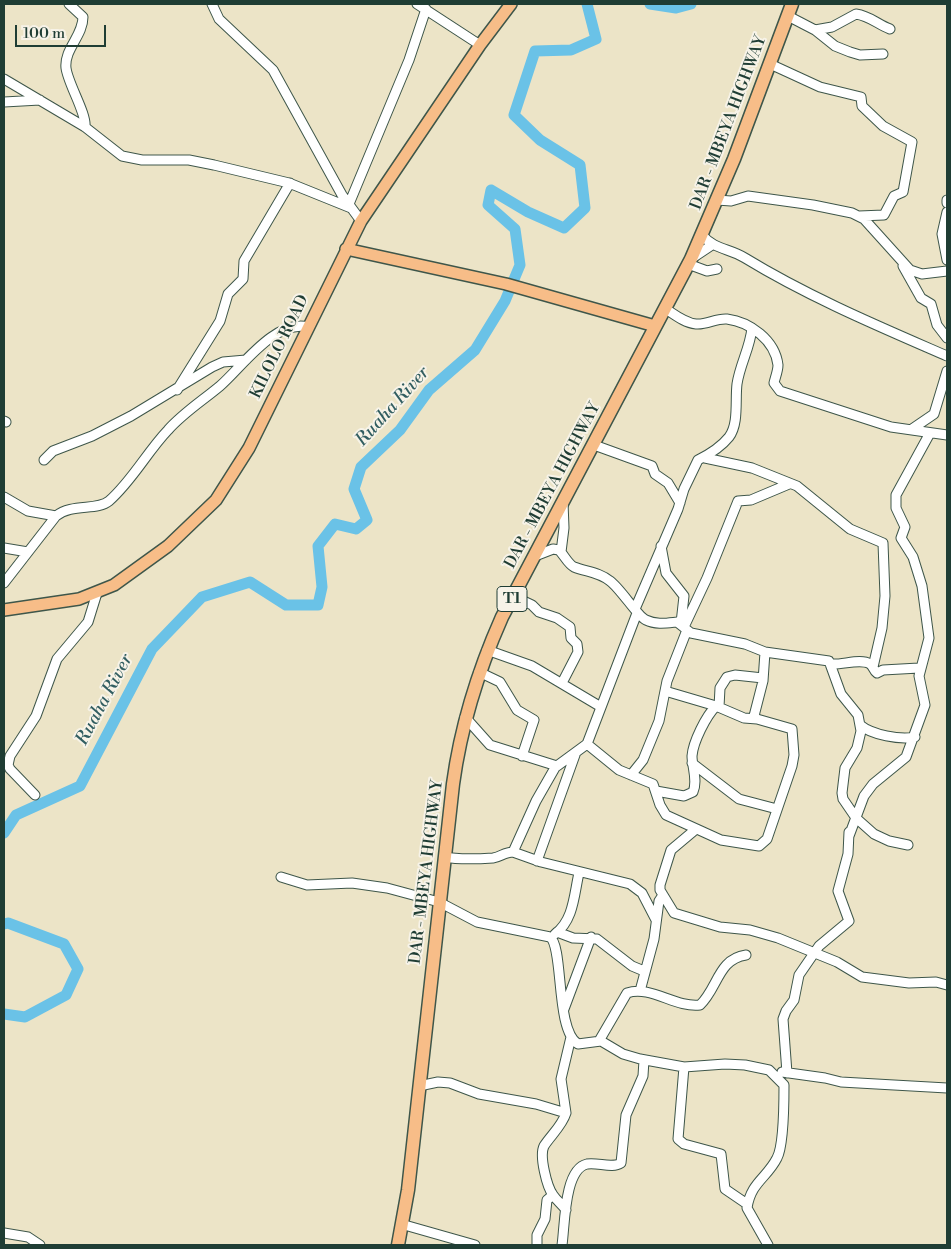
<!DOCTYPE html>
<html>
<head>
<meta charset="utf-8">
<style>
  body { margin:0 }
  #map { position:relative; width:951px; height:1249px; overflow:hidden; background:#ece4c7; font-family:"Libre Bodoni",serif }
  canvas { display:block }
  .frame { position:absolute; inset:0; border:5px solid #1f3d34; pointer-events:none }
  .scale { position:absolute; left:15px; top:25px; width:91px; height:22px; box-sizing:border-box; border:2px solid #1f3d34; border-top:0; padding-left:6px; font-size:15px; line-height:18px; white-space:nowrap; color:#1f3d34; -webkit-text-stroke:4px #f7f3e8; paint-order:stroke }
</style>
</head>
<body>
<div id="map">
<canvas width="951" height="1249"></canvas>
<div class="frame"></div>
<div class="scale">100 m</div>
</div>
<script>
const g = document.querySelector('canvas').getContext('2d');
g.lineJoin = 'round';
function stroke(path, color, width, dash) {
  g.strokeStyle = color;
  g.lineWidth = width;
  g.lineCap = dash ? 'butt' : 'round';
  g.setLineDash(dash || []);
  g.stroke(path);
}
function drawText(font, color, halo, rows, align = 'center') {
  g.font = font + ' "Libre Bodoni",serif';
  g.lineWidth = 4;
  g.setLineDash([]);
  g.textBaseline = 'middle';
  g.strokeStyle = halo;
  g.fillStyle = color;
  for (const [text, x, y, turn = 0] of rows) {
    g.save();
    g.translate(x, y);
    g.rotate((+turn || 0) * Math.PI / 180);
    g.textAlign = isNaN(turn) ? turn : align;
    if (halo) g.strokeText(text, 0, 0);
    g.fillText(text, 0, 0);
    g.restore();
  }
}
stroke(new Path2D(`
  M650,4L676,8L691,4
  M4,833L16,815L80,786L152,649L202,597L250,582L286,605H318L322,587L318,546L335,524L356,529L367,520L354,489L361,467L400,430L429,390L475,350L505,301L520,265L515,229L488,205L491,190L528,212L564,228L585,208L580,165L540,140L514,115L535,51L571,50L596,39L587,4
  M4,924L8,923L64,944L78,969L66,995L25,1017L4,1014`), '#6ac2e7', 11);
const minor = new Path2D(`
  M69,4L83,17C83,36 64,49 66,68C68,84 87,114 85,127
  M212,4L219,19L273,70L342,195L361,221
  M417,4L480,45
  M788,16L815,30L835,46L850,52L860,55L883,54
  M815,30L832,27L856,14C870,16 877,24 890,29
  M770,64L820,87L861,97L862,106L883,126L912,142L903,192L894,196L884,215L859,216
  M4,79L85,127L122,156L142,160H189L214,165L289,183L351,208
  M4,102L40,100
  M717,200L731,201L748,196L813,205L852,213L864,219L910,270L922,274L947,271
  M947,200V203
  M349,204L409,60L426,9
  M947,212L942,234L947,260
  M702,235C715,250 729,248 745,258C809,297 878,326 947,356
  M691,259L712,245
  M688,264L707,271L717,269
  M903,266L921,298L931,304L937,325L947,338
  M666,309C675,315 685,323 696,324C707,325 716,318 727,319C750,322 775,340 778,365C778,371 775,378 774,383L780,391L891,427L947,435
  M177,390L220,321L228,294L243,279L244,261L290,183
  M4,421L6,422
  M912,429L934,414L947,371
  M594,445L652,466L655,474L668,483L680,503
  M705,458L752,468L797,486L850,529L883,543L885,596L882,628L873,667
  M44,460L53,451L92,436L131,416L212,367L223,362L246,360
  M4,497L28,511L56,516
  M661,546L666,573L684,596L681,623
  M4,548L28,552
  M561,552L564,528L563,502
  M535,556L553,549L559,550C564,555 568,564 574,567C587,572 599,572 610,581C621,589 638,617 646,620C656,625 667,623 677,622L691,633L745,644L765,652L829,661L841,694L858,715L861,731L857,748L845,768L842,793L843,799L856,818L874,834L889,841L908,845
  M4,583L56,516C72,503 97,511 109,501C132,481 147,452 168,430C183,413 202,401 220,386C242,367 275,319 308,327
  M513,596L532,605L539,612L557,618L570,627L571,638L577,644L578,652L562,683
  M635,609L678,509L684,489L698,460C708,455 721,447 729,437C739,424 735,400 737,384C740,364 750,348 752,328
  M684,627L707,578L738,501L751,500L789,484
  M487,650L532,666L601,707
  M831,664C843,665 861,658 870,664C874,667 873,670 877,673L883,670L919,668
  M479,672L500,682L517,710L534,720L522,756
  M665,691L716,706L744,718L757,719
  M719,707L720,688L727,677L735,675L763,678
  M465,717L490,745L557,766L587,744L619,770L653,784L660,805L666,815L721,840L759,846L767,839L792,766L794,755L792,729L757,719L754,716L763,681L765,652
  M860,725C872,735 900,740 915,737
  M587,744L637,613
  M692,763L739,799L777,809
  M631,775L643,760L659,721L667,681L687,630
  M656,791L684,796L693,792C698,781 692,767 692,756C693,742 706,716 716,706
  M35,795L10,769L8,765L10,756L36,716L57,659L88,622L97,593
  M696,829L671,850L660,885V890L674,913L720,927L750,930L778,938L837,962L862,977L909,983L936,982L947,985
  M849,836L864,796L873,784L906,757L925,705L919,676L929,638L922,586L913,557L901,538L905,527L896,508V495L930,433
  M513,852L536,801L556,766
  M444,857C460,860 478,859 493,858C500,857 505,852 513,852L541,862L630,884L642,893L656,920
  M537,861L575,755
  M281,877L307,885L352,883L387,888L439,902L477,922L550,937C564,947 555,1030 578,1044L601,1041L623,1054L640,1059L684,1067L725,1064L745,1065L769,1070L784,1085C784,1101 784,1145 777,1158C767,1178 751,1182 747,1208L768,1245
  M557,932L573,938L597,939L632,966L644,971
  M555,934C574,920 574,894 579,873
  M640,991L654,939L659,901L663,895
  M564,1009L591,937
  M599,1041L627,993C651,985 675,1008 700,1005C718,988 718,959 746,955
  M684,1067L678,1139L684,1144L721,1154L725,1189L747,1204
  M782,1072L825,1078L841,1082L947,1088
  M787,1073L783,1019L786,1011L794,1000L799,975L819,946L849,921L838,891L848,854L849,832
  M419,1086L438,1082L450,1083L479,1094L536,1104L566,1113
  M566,1210C562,1204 557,1201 553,1195C547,1187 539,1156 544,1146C551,1135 562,1126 566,1113L561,1079L571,1037
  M401,1224L475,1245
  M4,1233L28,1237L40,1245
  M537,1245V1235L545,1219L547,1200L553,1195
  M562,1245C565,1225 564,1169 587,1164C598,1162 612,1169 621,1163L626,1115L643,1076L644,1060`);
const major = new Path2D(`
  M346,249L506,284L655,326
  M4,610L79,599L114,585L168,546L216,500L249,448L361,221L480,45L511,4`);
const highway = new Path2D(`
  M398,1245L408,1190L453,784C461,725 478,671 502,617L691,259L734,159L792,4`);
stroke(minor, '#3e564a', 11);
stroke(major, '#3e564a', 14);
stroke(highway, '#3e564a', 15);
stroke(minor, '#fff', 9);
stroke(major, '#f7bd88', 11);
stroke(highway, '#f7bd88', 12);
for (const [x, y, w] of [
  [512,599,30]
]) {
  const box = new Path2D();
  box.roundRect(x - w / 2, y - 12.5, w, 25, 4);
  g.fillStyle = '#f7f3e8';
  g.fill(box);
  stroke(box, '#1f3d34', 1);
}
drawText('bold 15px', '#1f3d34', null, [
  ["T1",512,599]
]);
drawText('16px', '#1f3d34', '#f7f3e8', [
  ["DAR - MBEYA HIGHWAY",729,123,-69],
  ["KILOLO ROAD",280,347,-64],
  ["DAR - MBEYA HIGHWAY",553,486,-62],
  ["DAR - MBEYA HIGHWAY",427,872,-83]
]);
drawText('italic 18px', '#325e61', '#f7f3e8', [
  ["Ruaha River",393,407,-48],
  ["Ruaha River",105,700,-62]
]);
</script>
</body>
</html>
